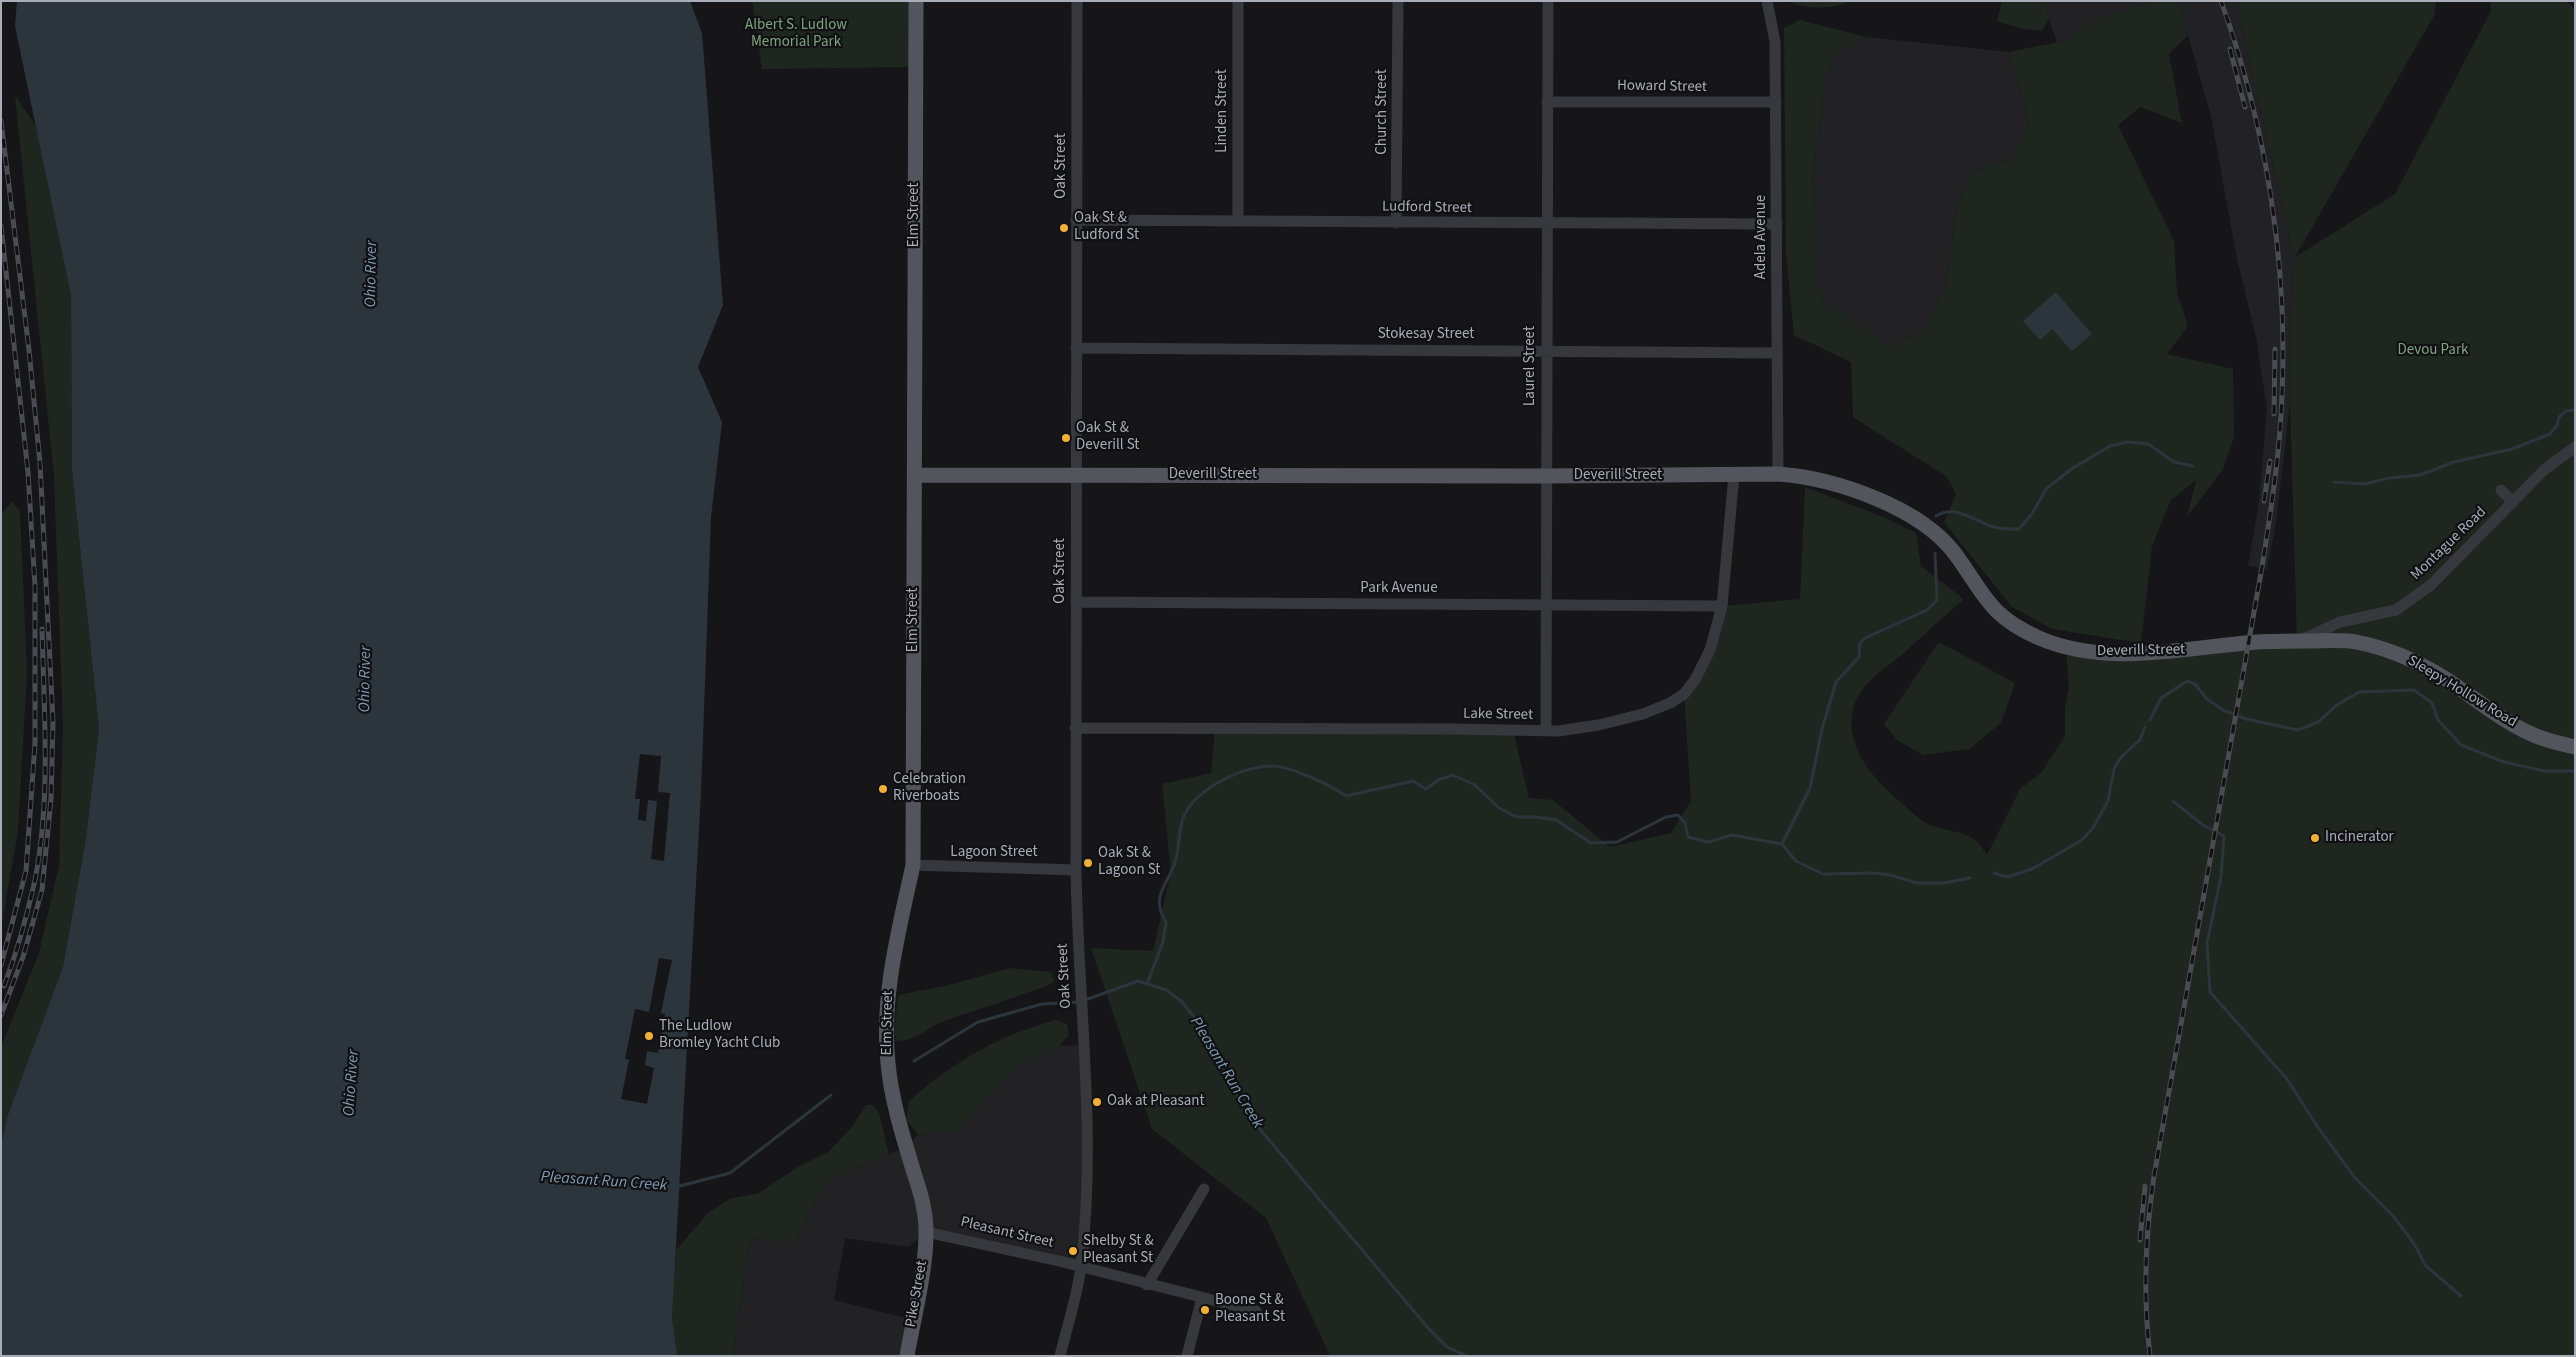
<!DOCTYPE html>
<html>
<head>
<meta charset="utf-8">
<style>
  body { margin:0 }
  #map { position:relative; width:2576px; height:1357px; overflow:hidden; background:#161618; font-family:"Source Sans 3",sans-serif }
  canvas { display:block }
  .frame { position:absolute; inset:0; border:2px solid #a8adb8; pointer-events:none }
</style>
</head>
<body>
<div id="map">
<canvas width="2576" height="1357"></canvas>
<div class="frame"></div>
</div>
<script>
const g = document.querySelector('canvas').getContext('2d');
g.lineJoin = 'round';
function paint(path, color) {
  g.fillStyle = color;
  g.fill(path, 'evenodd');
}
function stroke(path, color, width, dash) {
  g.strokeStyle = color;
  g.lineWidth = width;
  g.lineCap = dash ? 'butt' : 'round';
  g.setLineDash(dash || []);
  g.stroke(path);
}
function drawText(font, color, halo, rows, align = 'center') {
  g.font = font + ' "Source Sans 3",sans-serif';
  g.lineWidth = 4.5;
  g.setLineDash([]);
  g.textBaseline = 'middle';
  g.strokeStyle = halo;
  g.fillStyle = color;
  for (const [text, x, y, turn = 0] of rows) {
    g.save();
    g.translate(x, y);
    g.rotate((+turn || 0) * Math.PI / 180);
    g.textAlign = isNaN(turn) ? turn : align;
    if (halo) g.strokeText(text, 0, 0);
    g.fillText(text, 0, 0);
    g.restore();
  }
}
paint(new Path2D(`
  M2042,1H2156L2091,21L2068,40L2057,42Z
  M2178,1H2236L2294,258L2289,367L2290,403L2276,523L2267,569L2248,566L2259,502L2267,409L2256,337L2237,259L2211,116Z
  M1867,37L2009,52L2029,123L2011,159L1971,173L1957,205L1946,285L1925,330L1888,347L1838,311L1825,305L1817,283L1818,230L1812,181L1825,82L1835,53Z
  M1084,1045L1081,1267L926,1232L909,1247L845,1238L834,1300L913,1320L907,1356H733L750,1238L793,1244L822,1188L835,1177L906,1147L918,1135L958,1131L1016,1067L1059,1046Z`), '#222225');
paint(new Path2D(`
  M752,1H916L915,67L762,69Z
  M1789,1H1851C1834,8 1805,11 1789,1Z
  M2002,1H2042L2049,19L2042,31L2022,29L1997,21Z
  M2156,1H2178L2188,35L2169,54L2182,123L2140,107L2118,125L2174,241L2177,293L2188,326L2167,354L2233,369L2234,437L2223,469L2187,517L2196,480L2171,500L2152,546L2141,643L2052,629L2012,607L1944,522L1956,494L1947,477L1853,417L1851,362L1794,335L1786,255L1784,28L1800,20L1867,37L1835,53L1825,82L1812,181L1818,230L1817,283L1825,305L1838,311L1888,347L1925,330L1946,285L1957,205L1971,173L2011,159L2029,123L2009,52L2068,40L2091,21Z
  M2236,1H2436L2435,14L2295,257L2395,194L2491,11L2490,1H2567L2575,10V1356H1330L1266,1218L1152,1129L1091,948L1153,951L1171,872L1162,784L1211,773L1215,728L1513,730L1529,798L1553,800L1610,847L1671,833L1691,801L1684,694L1690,688L1722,606L1800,599L1805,487L1883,517L1916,533L1921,566L1964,599C1943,617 1922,636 1902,655C1892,663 1881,670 1872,679C1842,706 1848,742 1870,771C1878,782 1915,817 1926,823C1953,836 1970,826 1987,855L2020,789L2041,773L2065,736V707L2069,688L2066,647L2084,652L2297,641L2289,367L2294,258Z
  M15,95L36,126L71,296L72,471L99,728L86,838L63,967L7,1117L1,1146V1047L39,953L59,865L63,727L54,477Z
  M12,501L20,511L27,672L18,831L1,928V515Z
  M1939,642L2015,683L2001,723L1969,749L1923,755L1897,740L1884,724Z
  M1010,968L1051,972L1054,982C1044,989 1036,989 1026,993C999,1004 971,1011 944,1021C928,1027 916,1041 898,1041L894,1034L898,995L945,986Z
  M1056,1020L1067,1024L1069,1035L1059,1046L1016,1067L958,1131L918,1135L906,1120L909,1101C955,1061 997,1036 1056,1020Z
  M866,1105H873L879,1113L889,1154L835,1177L822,1188L793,1244L750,1238L733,1356H667L672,1319L676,1250L708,1213L729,1199L759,1193L798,1167L828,1152L851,1128Z`), '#1e261f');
paint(new Path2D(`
  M17,1H690L702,33L723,305L698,367L722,422L711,517L701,792L672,1319L677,1356H1V1146L7,1117L63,967L86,838L99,728L72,471L71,296L15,26Z
  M2056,292L2092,334L2072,351L2052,329L2040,340L2023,321Z`), '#2c353c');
paint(new Path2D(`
  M640,754L661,756L658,792L670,793L664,861L651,859L657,801L648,800L646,821L638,820L640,799H635Z
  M659,958L672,960L661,1013L665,1014L658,1053L647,1051L645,1065L654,1068L647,1104L621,1099L629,1060L625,1059L635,1009L649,1012Z`), '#161618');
stroke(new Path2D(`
  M2334,482L2364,484L2390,478L2420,475L2454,462L2512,449L2550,434L2557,425L2559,417L2566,411L2575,410
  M1936,516C1954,505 1971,518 1988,525C1998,529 2008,529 2019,529L2032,514L2046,489L2073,468L2110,446L2128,442L2148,444L2174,462L2193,466
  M2150,720L2161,698L2187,681L2195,684L2207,699L2223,710L2246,719L2298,730L2318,722L2337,705L2359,692L2414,690L2432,703L2438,720L2461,745L2504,762L2544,771H2575
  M2173,801L2203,825L2224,836L2221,877L2207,943L2210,992L2287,1079L2317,1126L2355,1178L2394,1217L2415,1245L2425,1265L2461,1296
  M1782,844L1810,788L1822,729L1836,682L1859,657L1860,643L1865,638L1927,610L1937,600L1935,553
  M1994,873L2007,877L2032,869L2082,840L2093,828L2108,801L2114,769L2121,757L2140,740L2145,727
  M1147,984L1163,942L1166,922C1149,895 1169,885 1176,859C1180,844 1178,824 1187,810C1203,786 1243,766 1273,766C1290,766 1332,786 1346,796L1413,781L1426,789L1438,780L1453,775L1475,785L1499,808L1517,817H1535L1556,820L1591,843L1617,842L1666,817L1678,815L1685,823L1688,837L1708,842L1732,835L1782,844L1796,861L1823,874L1874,873L1890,875L1917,883H1944L1970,878
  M1085,1000L1138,981L1166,990L1181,1001L1195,1018L1216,1061L1252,1120L1429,1329L1447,1347L1467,1356
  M914,1061L978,1022L1042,1004L1079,1002
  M676,1187L730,1173L831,1095`), '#2c353c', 3);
stroke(new Path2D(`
  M1767,1L1775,42L1778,474
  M1547,102H1776
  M1076,220L1777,224
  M1238,221V1
  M1396,223L1398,1
  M1076,348L1776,353
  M2501,490L2513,502
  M1076,602L1722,606
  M2301,640L2340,622L2396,610L2431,585L2544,470L2575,447
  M1075,728L1453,729L1558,731L1599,725L1643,714L1670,703L1684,694L1695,680L1710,650L1722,606L1734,475
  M1546,730L1548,1
  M913,865L1076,870
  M926,1232L1059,1261L1256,1311
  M1147,1285L1204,1189
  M1060,1356C1067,1327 1077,1297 1081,1267C1097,1135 1078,1003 1076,870L1077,1
  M1187,1356L1202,1298`), '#37383d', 11);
stroke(new Path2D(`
  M915,475L1546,476L1778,474C1834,478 1921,507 1956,555C1985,595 1989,616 2039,638C2109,668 2185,647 2258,642C2274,641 2291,641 2307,641C2323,641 2341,639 2356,642C2388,648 2419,662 2446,679C2475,698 2504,723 2536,736C2548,741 2562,744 2575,747
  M907,1356C914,1314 932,1251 924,1210C922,1194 915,1178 911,1163C901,1130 891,1097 888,1063C881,996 899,930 913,865L916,1`), '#53555c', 15);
const rail = new Path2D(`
  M2230,49L2245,107
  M1,121L29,350L40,463L53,722L51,799L42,890L23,957L1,1015
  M1,226L28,472L35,586V743L26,871L1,965
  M2274,414L2275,349
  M2264,501L2270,461
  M4,986C17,952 27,916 35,880C51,798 44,711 42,629
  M2140,1240L2145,1186
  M2150,1356C2143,1296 2145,1236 2154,1176L2262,567C2271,510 2280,453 2282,395C2288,262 2266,126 2221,1`);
stroke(rail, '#4a4c52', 5);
stroke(rail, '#111113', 3, [9]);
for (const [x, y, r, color] of [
  [1064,228,5,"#f2b134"],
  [1066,438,5,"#f2b134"],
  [883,789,5,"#f2b134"],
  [2315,838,5,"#f2b134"],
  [1088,863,5,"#f2b134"],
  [649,1036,5,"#f2b134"],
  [1097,1102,5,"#f2b134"],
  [1073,1251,5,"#f2b134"],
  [1205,1310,5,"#f2b134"]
]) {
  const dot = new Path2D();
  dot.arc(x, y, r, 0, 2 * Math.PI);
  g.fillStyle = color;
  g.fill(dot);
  stroke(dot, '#111113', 2);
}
drawText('15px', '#7fa381', '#111113', [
  ["Albert S. Ludlow",796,26],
  ["Memorial Park",796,43],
  ["Devou Park",2433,351]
]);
drawText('15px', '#a8adb8', '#111113', [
  ["Howard Street",1662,87,1],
  ["Linden Street",1223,111,-90],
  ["Church Street",1383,112,-90],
  ["Oak Street",1062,166,-90],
  ["Ludford Street",1427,208,1],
  ["Elm Street",915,215,-90],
  ["Adela Avenue",1762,237,-90],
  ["Stokesay Street",1426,335],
  ["Laurel Street",1531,366,-90],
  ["Deverill Street",1213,475],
  ["Deverill Street",1618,476],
  ["Montague Road",2449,544,-44],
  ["Oak Street",1061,571,-90],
  ["Park Avenue",1399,589],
  ["Elm Street",914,620,-90],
  ["Deverill Street",2141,651,-1],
  ["Sleepy Hollow Road",2462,692,31],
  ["Lake Street",1498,715,1],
  ["Lagoon Street",994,853],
  ["Oak Street",1065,976,-93],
  ["Elm Street",888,1023,-89],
  ["Pleasant Street",1007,1233,13],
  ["Pike Street",917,1294,-80]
]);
drawText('15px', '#a8adb8', '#111113', [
  ["Oak St &",1074,219],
  ["Ludford St",1074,236],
  ["Oak St &",1076,429],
  ["Deverill St",1076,446],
  ["Celebration",893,780],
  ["Riverboats",893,797],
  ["Incinerator",2325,838],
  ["Oak St &",1098,854],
  ["Lagoon St",1098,871],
  ["The Ludlow",659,1027],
  ["Bromley Yacht Club",659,1044],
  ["Oak at Pleasant",1107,1102],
  ["Shelby St &",1083,1242],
  ["Pleasant St",1083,1259],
  ["Boone St &",1215,1301],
  ["Pleasant St",1215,1318]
], 'left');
drawText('italic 16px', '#7f9bb3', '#111113', [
  ["Ohio River",372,274,-89],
  ["Ohio River",366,679,-89],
  ["Pleasant Run Creek",1226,1073,59],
  ["Ohio River",352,1083,-86],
  ["Pleasant Run Creek",604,1182,4]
]);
</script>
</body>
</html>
